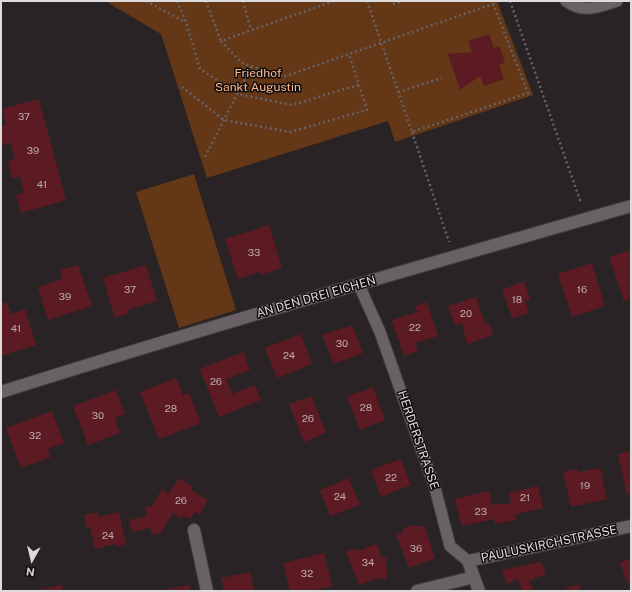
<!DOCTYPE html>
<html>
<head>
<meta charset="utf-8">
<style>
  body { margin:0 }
  #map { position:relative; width:632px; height:592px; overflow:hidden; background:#292326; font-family:"Public Sans",sans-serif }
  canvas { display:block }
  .frame { position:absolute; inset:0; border:2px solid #dedbdd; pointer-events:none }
  .north { position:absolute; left:12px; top:540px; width:40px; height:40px; -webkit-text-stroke:3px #100d0e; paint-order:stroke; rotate:188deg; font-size:11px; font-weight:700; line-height:16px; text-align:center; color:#dedbdd }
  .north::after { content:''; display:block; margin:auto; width:14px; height:18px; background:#dedbdd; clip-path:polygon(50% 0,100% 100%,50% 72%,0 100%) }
</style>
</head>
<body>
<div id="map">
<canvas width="632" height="592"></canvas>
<div class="frame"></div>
<div class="north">N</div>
</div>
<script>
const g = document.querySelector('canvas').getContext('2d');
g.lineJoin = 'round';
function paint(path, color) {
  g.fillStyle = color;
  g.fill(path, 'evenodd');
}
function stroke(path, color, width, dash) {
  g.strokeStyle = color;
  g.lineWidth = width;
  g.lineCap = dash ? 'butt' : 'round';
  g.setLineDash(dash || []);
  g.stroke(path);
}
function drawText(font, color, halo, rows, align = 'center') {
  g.font = font + ' "Public Sans",sans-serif';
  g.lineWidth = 3;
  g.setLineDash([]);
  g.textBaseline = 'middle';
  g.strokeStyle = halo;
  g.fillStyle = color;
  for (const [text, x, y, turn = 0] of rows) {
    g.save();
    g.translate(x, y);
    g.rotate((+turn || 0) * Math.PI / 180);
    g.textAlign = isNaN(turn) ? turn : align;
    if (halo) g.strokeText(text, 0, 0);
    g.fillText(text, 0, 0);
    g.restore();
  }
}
paint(new Path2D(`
  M105,1H497L533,95L395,142L388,121L207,178L161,34Z
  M194,174L236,310L179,328L136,192Z`), '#643717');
paint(new Path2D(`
  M489,34L494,48L500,46L505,63L499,65L504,79L484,86L480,76L460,90L448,54L472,52L468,41Z
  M39,99L66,200L21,213L16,195L24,193L20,177L12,178L8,161L15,159L11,143L3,145L1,136V127L6,125L2,109Z
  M269,225L282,268L260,275L259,272L238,279L225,239Z
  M631,250V298L624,301L609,257Z
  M592,263L605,306L572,317L558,274Z
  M78,265L92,306L48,320L38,287L62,279L60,270Z
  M146,265L157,301L127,310L128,314L115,318L103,278Z
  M524,281L530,299L525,301L529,313L512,318L502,290Z
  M476,297L485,324L489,323L493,335L467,344L462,323L455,326L448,306Z
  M7,302L11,314L25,309L36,345L1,356V304Z
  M427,302L438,336L415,343L418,351L404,356L392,320L417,312L415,306Z
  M352,325L363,353L334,364L322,335Z
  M301,334L312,364L277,378L265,348Z
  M243,352L250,370L226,379L232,394L255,385L261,400L219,417L200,369Z
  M176,378L183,395L189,393L201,423L159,439L140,392Z
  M373,387L385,420L360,430L347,397Z
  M116,390L125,414L115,418L120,433L88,445L73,406Z
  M312,396L326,433L304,442L289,404Z
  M52,411L64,443L48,449L51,457L21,468L6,428Z
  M631,451V494L627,495L618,454Z
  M401,459L411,485L381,497L371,470Z
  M600,468L607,499L571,507L563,472L577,469L578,472Z
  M179,478L193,487L191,490L208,500L199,515L195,512L190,519L184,515L182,519L173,513L161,533L152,535L150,528L132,532L129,520L147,516L145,507L152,506L162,489L169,494Z
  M349,478L360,505L330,516L320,490Z
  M538,486L543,508L515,514L516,520L495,524L494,519L462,526L455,499L489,491L492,505L502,503V505L511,503L509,493Z
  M97,512L98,517L119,512L126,544L115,547V544L95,549L90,527L87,528L84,515Z
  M413,525L418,527L424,525L435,558L409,568L396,535L402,533L404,528Z
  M377,544L381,556L386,558L387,561L385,566L388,574L386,580L379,578L359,585L346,552L354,549L358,551Z
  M324,553L332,586L310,591H290L283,563Z
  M630,559L631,588L630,589L620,563Z
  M541,562L546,574L529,581L533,591H517L522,589L518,579L507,584L502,570Z
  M250,572L254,591H224L221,578Z
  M578,584L581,591H560Z
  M62,585L63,591H37V590Z
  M190,585L191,591H164V590Z`), '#5c1b22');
const lane = new Path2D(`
  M566,1C583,14 599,7 617,1
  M359,285L380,332L435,488L450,546L468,561`);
const street = new Path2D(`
  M1,392C210,326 421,266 631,206
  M194,530L207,591
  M417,591L474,577
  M479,591L468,561L631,526`);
stroke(lane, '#423e40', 13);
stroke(street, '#423e40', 14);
stroke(new Path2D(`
  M146,1L185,22
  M177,1L186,22L200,69L238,94L292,105L358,85
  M206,1L221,41
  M243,1L251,30
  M334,1L221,41L242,63L283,77L493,4
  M367,1L412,132L528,93L492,1
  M510,1L581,203
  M393,4L403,1
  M182,87L224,120L290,132L367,110L349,54
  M398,92L442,78
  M412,132L449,242
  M205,157L251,67`), '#676265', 2.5, [2, 3]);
stroke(lane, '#686165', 11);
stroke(street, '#686165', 12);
drawText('10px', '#beabae', null, [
  ["37",24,117],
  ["39",33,151],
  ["41",42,185],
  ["33",254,253],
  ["37",130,290],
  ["16",582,290],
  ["39",65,297],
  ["18",517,300],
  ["20",466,314],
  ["22",415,328],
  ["41",16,329],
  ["30",342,344],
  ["24",289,356],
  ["26",216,382],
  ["28",366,408],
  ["28",171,409],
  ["30",98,416],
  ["26",308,419],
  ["32",35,436],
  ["22",391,478],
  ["19",585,486],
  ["24",340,497],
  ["21",525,498],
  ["26",181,501],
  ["23",481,512],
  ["24",108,536],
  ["36",416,549],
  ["34",368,563],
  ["32",307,574]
]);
drawText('12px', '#ffb88d', '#100d0e', [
  ["Friedhof",258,73],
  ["Sankt Augustin",258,87]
]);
drawText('12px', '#dedbdd', '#100d0e', [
  ["AN DEN DREI EICHEN",316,297,-16],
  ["HERDERSTRASSE",418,440,71],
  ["PAULUSKIRCHSTRASSE",549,544,-12]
]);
</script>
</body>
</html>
